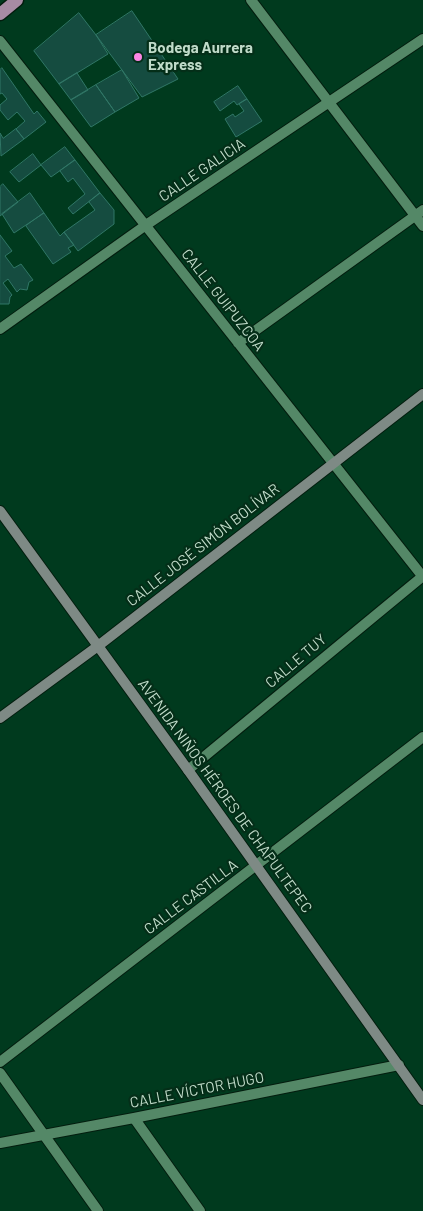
<!DOCTYPE html>
<html>
<head>
<meta charset="utf-8">
<style>
  body { margin:0 }
  canvas { display:block; background:#003a1e }
</style>
</head>
<body>
<canvas width="423" height="1211"></canvas>
<script>
const g = document.querySelector('canvas').getContext('2d');
g.lineJoin = 'round';
function paint(path, color) {
  g.fillStyle = color;
  g.fill(path, 'evenodd');
}
function stroke(path, color, width, dash) {
  g.strokeStyle = color;
  g.lineWidth = width;
  g.lineCap = dash ? 'butt' : 'round';
  g.setLineDash(dash || []);
  g.stroke(path);
}
function drawText(font, color, halo, rows, align = 'center') {
  g.font = font + ' Barlow,sans-serif';
  g.lineWidth = 4.5;
  g.setLineDash([]);
  g.textBaseline = 'middle';
  g.strokeStyle = halo;
  g.fillStyle = color;
  for (const [text, x, y, turn = 0] of rows) {
    g.save();
    g.translate(x, y);
    g.rotate((+turn || 0) * Math.PI / 180);
    g.textAlign = isNaN(turn) ? turn : align;
    if (halo) g.strokeText(text, 0, 0);
    g.fillText(text, 0, 0);
    g.restore();
  }
}
const building = new Path2D(`
  M132,11L178,79L142,97L96,35Z
  M79,13L96,35L108,54L59,84L34,51Z
  M2,68L34,114L37,111L46,122L24,139L16,129L25,121L17,112L8,120L0,110V105L7,99L2,93L0,94V70Z
  M122,70L139,98L115,112L96,85Z
  M77,73L88,90L71,100L59,84Z
  M96,85L115,112L91,127L71,100Z
  M238,86L247,99L237,105L234,101L220,111L214,102Z
  M247,99L262,121L236,137L225,119L233,114L235,117L244,111L239,104Z
  M16,129L24,139L1,156L0,133L3,138Z
  M65,147L75,160L51,177L41,165Z
  M33,154L41,165L19,182L10,172Z
  M75,160L100,193L73,214L68,208L85,194L73,178L68,182L60,171Z
  M3,184L18,202L0,216V187Z
  M30,193L44,213L14,233L2,214Z
  M100,193L114,210V224L78,251L64,232L95,210L89,202Z
  M44,213L60,236L64,232L74,245L68,248L71,252L53,264L26,226Z
  M0,235L12,251L5,256L14,268L21,264L33,280L29,282L27,290L20,289L17,292L8,279L3,283L12,295L10,297L9,304H0Z`);
paint(building, '#154c40');
stroke(building, '#307666', 1);
const street = new Path2D(`
  M251,0L423,226
  M0,41L423,577
  M0,329L146,225L423,39
  M238,343L423,210
  M188,770L423,576
  M0,1062L423,737
  M0,1073L98,1211
  M134,1118L200,1211
  M0,1143L134,1118L399,1065`);
const secondary = new Path2D(`
  M0,511L188,770L423,1100
  M0,718L98,646L423,394`);
const primary = new Path2D(`
  M0,14L17,0`);
stroke(street, '#031d0e', 12);
stroke(secondary, '#031d0e', 12);
stroke(primary, '#031d0e', 15);
stroke(street, '#548867', 10);
stroke(secondary, '#7e8a85', 10);
stroke(primary, '#a78ba4', 12);
for (const [x, y, r, color] of [
  [138,57,5,"#fc86e4"]
]) {
  const dot = new Path2D();
  dot.arc(x, y, r, 0, 2 * Math.PI);
  g.fillStyle = color;
  g.fill(dot);
  stroke(dot, '#042e18', 2);
}
drawText('bold 15px', '#c0dbc9', '#042e18', [
  ["Bodega Aurrera",148,48],
  ["Express",148,65]
], 'left');
drawText('15px', '#c0dbc9', '#042e18', [
  ["CALLE GALICIA",202,170,-34],
  ["CALLE GUIPUZCOA",223,300,52],
  ["CALLE JOSÉ SIMÓN BOLÍVAR",203,545,-38],
  ["CALLE TUY",296,661,-40],
  ["AVENIDA NIÑOS HÉROES DE CHAPULTEPEC",225,796,54],
  ["CALLE CASTILLA",191,897,-37],
  ["CALLE VÍCTOR HUGO",197,1090,-11]
]);
</script>
</body>
</html>
